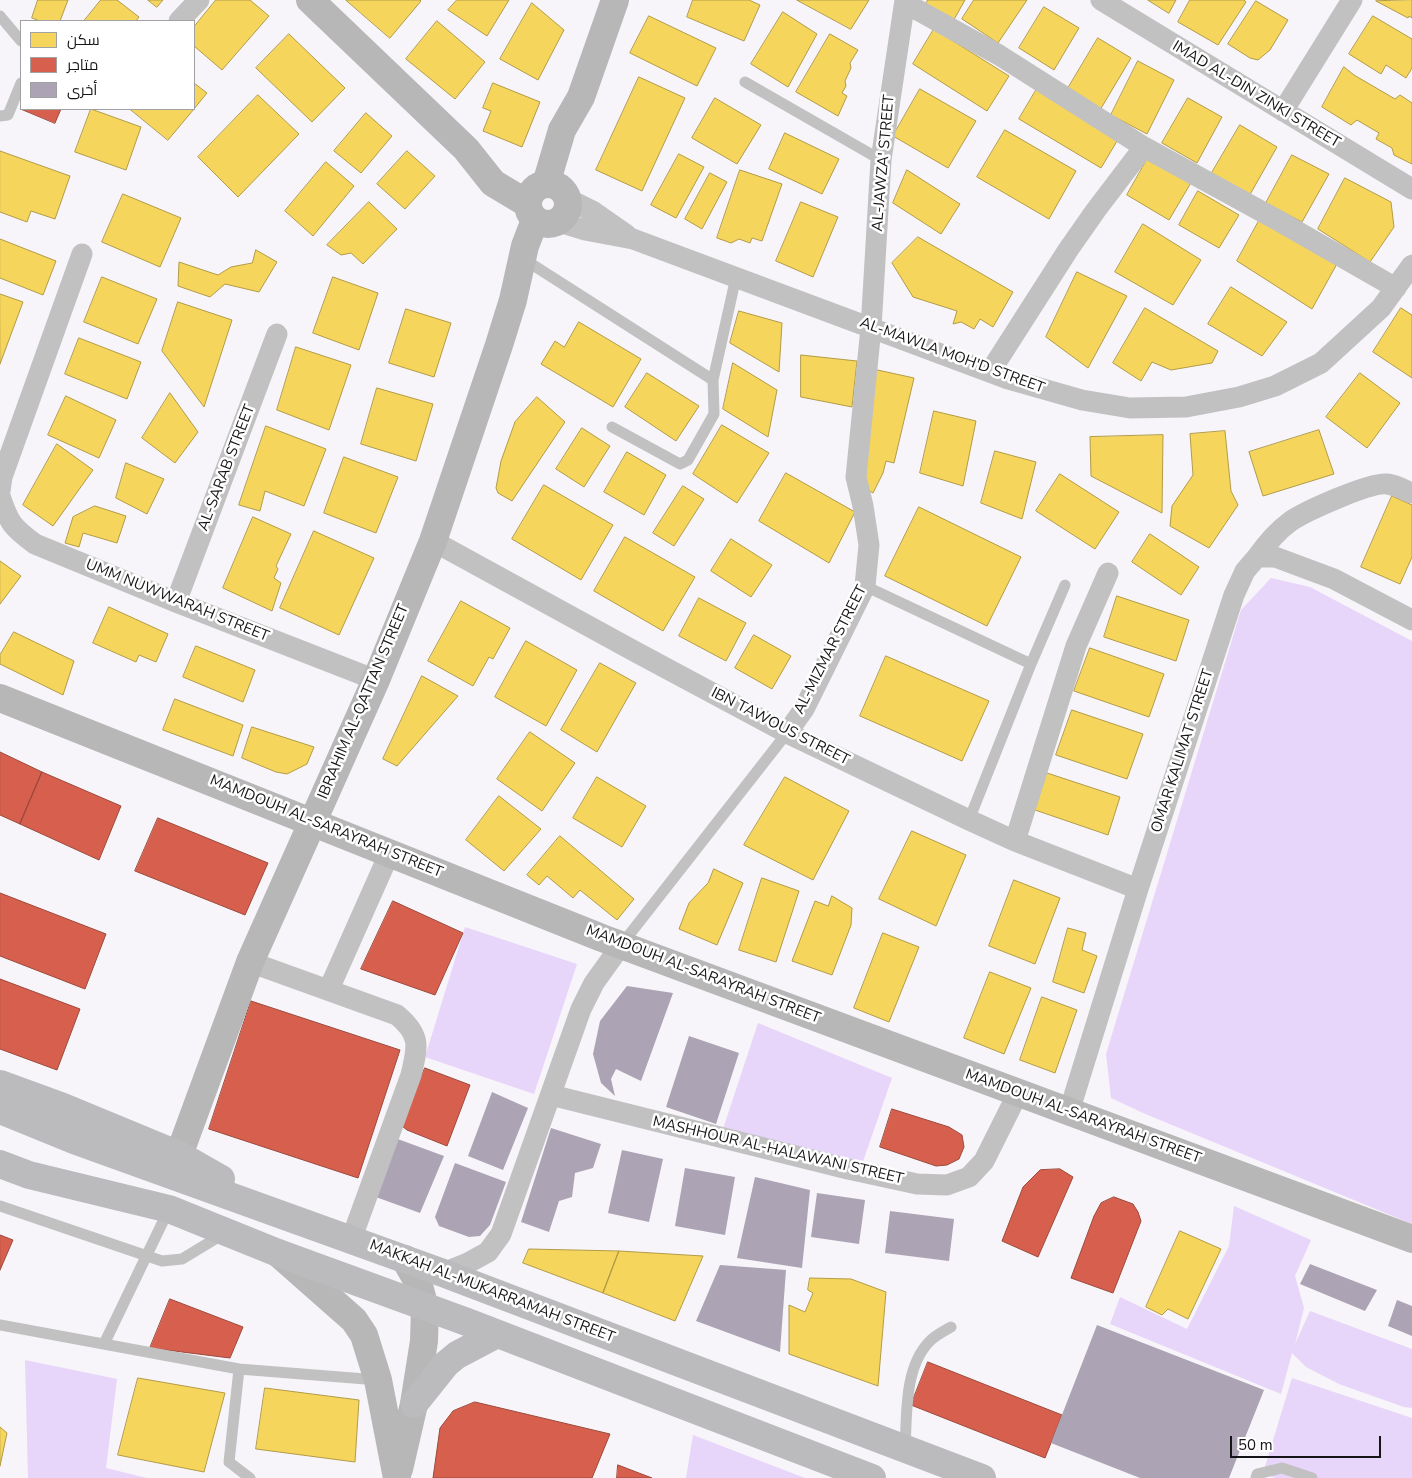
<!DOCTYPE html>
<html>
<head>
<meta charset="utf-8">
<style>
  body { margin:0 }
  #map { position:relative; width:1412px; height:1478px; overflow:hidden; background:#f7f5f9; font-family:"Nunito Sans",Cairo,sans-serif }
  canvas { display:block }
  .legend { position:absolute; left:20px; top:20px; width:175px; height:90px; box-sizing:border-box; background:#fff; border:1px solid #a1a1a2; margin:0; padding:6px 9px; list-style:none; font-size:15px; color:#151416 }
  .legend li { display:flex; align-items:center; gap:10px; height:25px }
  .legend b { width:25px; border:1px solid #a1a1a2 }
  .scale { position:absolute; left:1230px; top:1436px; width:151px; height:22px; box-sizing:border-box; border:2px solid #151416; border-top:0; padding-left:6px; font-size:15px; line-height:18px; white-space:nowrap; color:#151416; -webkit-text-stroke:4px #fff; paint-order:stroke }
</style>
</head>
<body>
<div id="map">
<canvas width="1412" height="1478"></canvas>
<ul class="legend">
<li><b style="height:14px;background:#f6d55c"></b>سكن</li>
<li><b style="height:14px;background:#d6604d"></b>متاجر</li>
<li><b style="height:14px;background:#aca3b4"></b>أخرى</li>
</ul>
<div class="scale">50 m</div>
</div>
<script>
const g = document.querySelector('canvas').getContext('2d');
g.lineJoin = 'round';
function paint(path, color) {
  g.fillStyle = color;
  g.fill(path, 'evenodd');
}
function stroke(path, color, width, dash) {
  g.strokeStyle = color;
  g.lineWidth = width;
  g.lineCap = dash ? 'butt' : 'round';
  g.setLineDash(dash || []);
  g.stroke(path);
}
function drawText(font, color, halo, rows, align = 'center') {
  g.font = font + ' "Nunito Sans",sans-serif';
  g.lineWidth = 5;
  g.setLineDash([]);
  g.textBaseline = 'middle';
  g.strokeStyle = halo;
  g.fillStyle = color;
  for (const [text, x, y, turn = 0] of rows) {
    g.save();
    g.translate(x, y);
    g.rotate((+turn || 0) * Math.PI / 180);
    g.textAlign = isNaN(turn) ? turn : align;
    if (halo) g.strokeText(text, 0, 0);
    g.fillText(text, 0, 0);
    g.restore();
  }
}
paint(new Path2D(`
  M1271,578L1310,587L1412,641V1224L1143,1113L1111,1098L1106,1054L1241,610Z
  M465,927L577,964L534,1094L425,1057Z
  M758,1023L892,1078L860,1170L721,1135Z
  M1234,1206L1311,1240L1295,1276L1304,1308L1295,1344L1310,1311L1412,1349V1408L1404,1407L1339,1384L1306,1367L1292,1353L1281,1394L1110,1324L1120,1297L1187,1329L1229,1246Z
  M25,1360L117,1379L106,1468L147,1478H28Z
  M1292,1378L1412,1418V1478H1275L1263,1473Z
  M693,1435L805,1478H686Z`), '#e7d5fa');
const homes = new Path2D(`
  M38,0H68L60,21H40L32,18Z
  M101,0H117L139,17L136,21H84Z
  M148,0H163L157,7Z
  M216,0H250L269,16L222,70L194,46V27Z
  M346,0H420L421,1L390,38Z
  M457,0H509L487,36L448,10Z
  M693,0H749L760,5L744,41L687,17Z
  M797,0H869L851,29Z
  M928,0H965L952,23L924,7Z
  M974,0H1027L998,43L962,19Z
  M1148,0H1176L1169,13Z
  M1190,0H1244L1246,2L1218,45L1178,22Z
  M1412,0V18L1409,16L1408,18L1376,1Z
  M1256,1L1288,20L1270,50L1258,60L1250,58L1228,44Z
  M532,3L564,30L538,80L500,59Z
  M1044,7L1079,28L1054,70L1019,48Z
  M783,12L817,34L788,87L751,64Z
  M649,16L716,48L697,86L630,53Z
  M1373,16L1412,39V68L1406,78L1386,65L1381,74L1349,54Z
  M437,21L485,62L455,99L406,59Z
  M934,29L1009,76L987,111L913,64Z
  M289,34L345,88L312,122L256,68Z
  M830,34L858,50L850,63L851,68L845,81L846,86L842,93L847,96L838,116L796,92Z
  M1098,38L1131,58L1100,110L1067,90Z
  M1138,61L1174,80L1147,134L1111,115Z
  M1344,67L1354,75L1395,99L1400,95L1412,103V164L1394,155L1392,148L1376,139L1379,133L1357,120L1351,125L1322,107Z
  M639,77L685,98L642,191L596,170Z
  M194,83L207,93L194,109Z
  M493,83L540,102L522,147L483,131L491,111L483,108Z
  M1038,87L1120,136L1101,168L1019,119Z
  M920,89L976,121L948,168L893,136Z
  M258,95L299,134L238,197L198,157Z
  M715,98L761,125L737,164L692,138Z
  M1188,98L1222,117L1197,163L1162,143Z
  M91,109L141,127L126,170L75,152Z
  M130,109H194L168,140Z
  M366,113L392,136L361,173L334,151Z
  M1240,125L1277,147L1248,198L1210,176Z
  M1005,130L1076,171L1049,219L977,177Z
  M785,133L839,159L822,194L769,169Z
  M0,151L70,176L55,219L31,211L27,222L0,212Z
  M407,151L435,176L405,209L377,184Z
  M679,154L704,167L676,218L651,205Z
  M1292,155L1329,174L1302,222L1266,203Z
  M1149,156L1192,181L1169,220L1127,195Z
  M326,162L354,186L313,236L285,211Z
  M740,170L782,184L762,241L752,238L750,243L739,239L731,243L717,238Z
  M907,170L960,204L941,234L893,203Z
  M710,173L727,182L702,229L685,219Z
  M1345,178L1391,202L1394,227L1370,262L1318,229Z
  M1198,191L1239,215L1219,248L1179,225Z
  M123,194L181,218L160,267L102,242Z
  M369,202L397,229L363,264L351,253L341,255L327,245Z
  M801,202L838,217L813,277L776,261Z
  M1260,219L1338,262L1312,309L1237,261Z
  M1143,224L1201,260L1173,305L1115,272Z
  M918,237L1013,292L993,327L980,319L974,329L961,322L953,324L957,311L913,297L892,263Z
  M0,239L56,261L43,295L0,278Z
  M256,250L277,262L259,292L225,284L210,297L178,286L179,262L218,275L231,267L252,263Z
  M1077,272L1127,296L1088,368L1046,337Z
  M102,277L157,299L138,344L84,322Z
  M333,277L378,293L359,350L313,333Z
  M1231,287L1287,322L1262,356L1208,324Z
  M0,294L23,302L0,364Z
  M178,302L232,320L204,407L162,351Z
  M1145,308L1218,351L1212,363L1171,370L1152,362L1141,381L1113,363Z
  M1401,308L1412,315V378L1373,352Z
  M406,309L451,323L434,377L389,363Z
  M739,311L782,323L779,372L730,343Z
  M579,322L641,359L613,407L541,364L555,341L564,347Z
  M79,338L141,362L127,399L65,374Z
  M296,347L351,365L329,430L277,410Z
  M801,355L857,361L852,407L801,397Z
  M733,363L777,390L768,437L723,409Z
  M873,369L914,378L894,463L886,461L883,473L873,493L864,488Z
  M647,373L699,406L676,441L625,407Z
  M1360,373L1400,403L1367,448L1326,417Z
  M377,388L433,404L416,461L361,444Z
  M170,393L198,432L175,463L142,438Z
  M66,396L116,420L99,458L48,435Z
  M537,397L565,422L512,501L498,493L496,488L501,461L515,422Z
  M934,411L976,421L963,486L920,473Z
  M722,425L769,453L737,503L693,474Z
  M266,426L326,449L304,506L265,491L260,511L239,505Z
  M582,428L610,446L584,487L556,469Z
  M1319,430L1334,474L1263,496L1249,452Z
  M1225,431L1231,491L1238,505L1209,548L1170,526L1172,506L1193,475L1190,434Z
  M1163,435L1162,513L1091,476L1090,437Z
  M57,444L93,470L53,526L23,505Z
  M995,451L1036,462L1022,519L981,503Z
  M627,452L666,475L644,515L604,492Z
  M344,457L398,477L376,533L324,513Z
  M126,463L164,479L147,514L116,498Z
  M786,473L855,512L829,563L759,521Z
  M1060,474L1119,512L1095,549L1036,511Z
  M544,485L613,525L581,580L512,539Z
  M683,486L704,499L674,546L653,533Z
  M1392,496L1412,505V557L1400,584L1361,567Z
  M95,506L126,516L117,543L83,533L79,547L65,543L73,517Z
  M919,507L1021,557L987,626L885,576Z
  M253,517L291,534L276,566L278,569L274,578L281,583L272,611L223,588Z
  M314,531L374,558L339,635L280,608Z
  M1150,534L1199,567L1181,595L1132,562Z
  M625,537L695,577L663,631L594,591Z
  M731,539L772,565L751,597L711,571Z
  M0,561L21,576L0,604Z
  M1117,596L1189,620L1176,661L1104,637Z
  M699,598L746,623L726,661L679,636Z
  M461,601L510,628L493,659L489,657L473,686L428,661Z
  M109,607L168,634L156,662L139,655L136,662L93,643Z
  M14,632L74,661L63,695L0,664V655Z
  M754,635L791,656L772,689L735,668Z
  M526,641L577,670L546,726L495,697Z
  M196,646L255,670L243,702L183,677Z
  M1090,648L1164,674L1149,717L1074,691Z
  M886,656L989,701L962,761L860,716Z
  M600,663L636,683L597,752L561,730Z
  M422,676L458,696L397,766L383,759Z
  M175,699L243,725L233,756L163,730Z
  M1072,710L1143,734L1127,779L1056,755Z
  M252,727L314,747L307,764L287,774L276,772L242,758Z
  M530,732L575,763L542,811L497,779Z
  M1047,773L1120,797L1108,835L1035,810Z
  M597,777L646,806L622,847L573,818Z
  M785,777L849,811L813,880L744,845Z
  M499,796L541,829L504,871L466,840Z
  M912,831L966,855L936,926L879,899Z
  M560,836L634,899L617,920L580,890L573,898L547,876L539,885L527,875Z
  M714,869L743,883L717,945L679,929L689,903L708,883Z
  M762,878L799,891L776,962L739,950Z
  M1014,880L1060,898L1035,964L989,946Z
  M832,896L852,908L851,925L832,975L792,961L815,901L828,906Z
  M1068,928L1086,933L1082,950L1097,956L1084,993L1053,982Z
  M883,933L919,947L889,1022L854,1008Z
  M990,972L1031,988L1004,1054L964,1038Z
  M1042,997L1077,1010L1055,1073L1020,1060Z
  M1180,1231L1221,1249L1188,1319L1168,1309L1162,1315L1146,1307Z
  M529,1249L619,1251L603,1293L523,1263Z
  M619,1251L703,1256L675,1321L603,1293Z
  M810,1278L851,1279L886,1292L878,1386L789,1354V1305L805,1312L813,1293L808,1290Z
  M138,1378L225,1393L204,1472L118,1455Z
  M265,1388L359,1400L355,1462L256,1449Z
  M0,1427L7,1433L0,1466Z`);
paint(homes, '#f6d55c');
stroke(homes, '#b29b47', 1);
const shops = new Path2D(`
  M21,109H61L55,123Z
  M0,752L42,772L20,824L0,815Z
  M42,772L121,806L99,860L20,824Z
  M158,818L268,863L245,915L135,871Z
  M0,893L106,934L85,989L0,956Z
  M393,901L463,933L435,995L361,969Z
  M0,979L80,1009L57,1070L0,1049Z
  M251,1001L400,1050L358,1178L209,1129Z
  M425,1068L470,1085L447,1146L407,1130L402,1126Z
  M892,1109L949,1127L962,1135L964,1147L959,1159L947,1165L936,1166L880,1147Z
  M1060,1169L1073,1177L1038,1257L1002,1241L1023,1187L1040,1170Z
  M1114,1197L1133,1204L1138,1212L1141,1221L1113,1293L1071,1278L1094,1216L1101,1203Z
  M0,1235L13,1240L0,1270Z
  M170,1299L243,1327L230,1358L150,1348Z
  M928,1362L1062,1415L1045,1458L911,1405Z
  M475,1402L610,1434L592,1478H433L440,1428L453,1411Z
  M618,1465L652,1478H617Z`);
paint(shops, '#d6604d');
stroke(shops, '#9c493c', 1);
paint(new Path2D(`
  M627,986L673,993L641,1081L616,1069L611,1079L615,1096L601,1083L593,1054L600,1021Z
  M689,1036L739,1053L716,1124L666,1107Z
  M492,1092L528,1108L503,1170L468,1156Z
  M551,1128L601,1144L593,1168L575,1173L572,1197L559,1201L549,1232L521,1222Z
  M395,1138L444,1156L420,1213L373,1196Z
  M622,1150L663,1159L649,1222L608,1213Z
  M455,1163L506,1182L490,1225L480,1236L469,1237L439,1226L435,1217Z
  M685,1168L735,1177L725,1235L675,1226Z
  M755,1177L810,1190L802,1268L737,1258Z
  M817,1193L865,1200L859,1244L811,1237Z
  M890,1211L954,1219L949,1261L885,1253Z
  M1310,1264L1377,1290L1365,1311L1300,1284Z
  M720,1265L786,1270L780,1352L696,1321Z
  M1397,1300L1412,1306V1336L1388,1326Z
  M1097,1325L1264,1390L1229,1478H1140L1051,1443Z`), '#aca3b4');
stroke(new Path2D(`
  M0,16L21,41
  M745,82L881,160
  M0,116L8,115L21,83
  M533,265L713,380
  M612,427L680,464L688,460L714,414L713,380L736,277
  M865,586L1031,664
  M969,820L1031,664L1065,585
  M622,944L787,733
  M0,1206L162,1261L182,1259L225,1233
  M0,1325L239,1369L378,1380
  M104,1344L169,1209
  M239,1369L229,1462L250,1478
  M905,1449C907,1415 904,1368 929,1342C934,1336 944,1331 951,1327
  M1256,1478L1257,1474L1282,1468L1312,1478`), '#c1c1c2', 11);
stroke(new Path2D(`
  M1101,0L1412,189
  M905,3L999,55L1144,147L1279,221L1396,288
  M179,21L199,0
  M1283,111L1352,0
  M568,199L594,212L627,235
  M559,222L585,230L633,239L1008,379L1082,400L1130,408L1186,407L1239,397L1275,386L1321,363L1381,308L1412,265
  M990,372L1068,250L1096,210L1144,147
  M0,491L2,477L82,254
  M0,496C9,523 12,527 35,544L176,602L376,680
  M433,541L634,651L787,733L969,820L1015,841L1138,889
  M1257,557C1267,543 1277,531 1291,521C1306,511 1370,482 1387,484C1396,485 1404,490 1412,493
  M176,602L277,334
  M787,733L804,709L865,586L869,545L863,506L856,477L871,328L881,160L905,0
  M1015,841L1076,646L1108,573
  M250,962L397,1015C421,1035 418,1046 411,1075L351,1240
  M329,989L390,852
  M551,1095L848,1169L917,1184L947,1185L969,1177L984,1161L1018,1093
  M1069,1112L1138,889L1234,595L1245,571L1257,557H1275L1334,579L1412,620
  M443,1273L468,1263L488,1252L501,1234L581,1009L594,983L622,944`), '#c1c1c2', 21);
stroke(new Path2D(`
  M310,0L466,149L493,183L528,204
  M528 204a20 20 0 1 1 40 0a20 20 0 1 1-40 0Z
  M546,184L562,130L581,97L615,0
  M0,698L602,938L1412,1239
  M179,1155L250,962L376,680L433,541L499,345L513,300L525,246L535,220
  M278,1253L354,1320L364,1335L378,1380L397,1478
  M399,1469L414,1404L424,1341L425,1308L418,1282L405,1259`), '#b7b7b8', 28);
stroke(new Path2D(`
  M0,1084L63,1107L179,1155L221,1179
  M0,1110L74,1140L443,1273L982,1478
  M0,1164L29,1175L169,1209L278,1253L467,1322L872,1478
  M414,1404L446,1364L457,1355L495,1335`), '#bbbabc', 28);
drawText('15px', '#151416', '#fff', [
  ["IMAD AL-DIN ZINKI STREET",1256,95,31],
  ["AL-JAWZA' STREET",884,163,-85],
  ["AL-MAWLA MOH'D STREET",952,356,20],
  ["AL-SARAB STREET",227,468,-69],
  ["UMM NUWWARAH STREET",177,601,22],
  ["AL-MIZMAR STREET",831,650,-63],
  ["IBRAHIM AL-QATTAN STREET",364,702,-67],
  ["IBN TAWOUS STREET",780,727,27],
  ["OMAR KALIMAT STREET",1183,751,-72],
  ["MAMDOUH AL-SARAYRAH STREET",326,827,22],
  ["MAMDOUH AL-SARAYRAH STREET",703,975,21],
  ["MAMDOUH AL-SARAYRAH STREET",1083,1117,20],
  ["MASHHOUR AL-HALAWANI STREET",778,1151,13],
  ["MAKKAH AL-MUKARRAMAH STREET",492,1292,21]
]);
</script>
</body>
</html>
